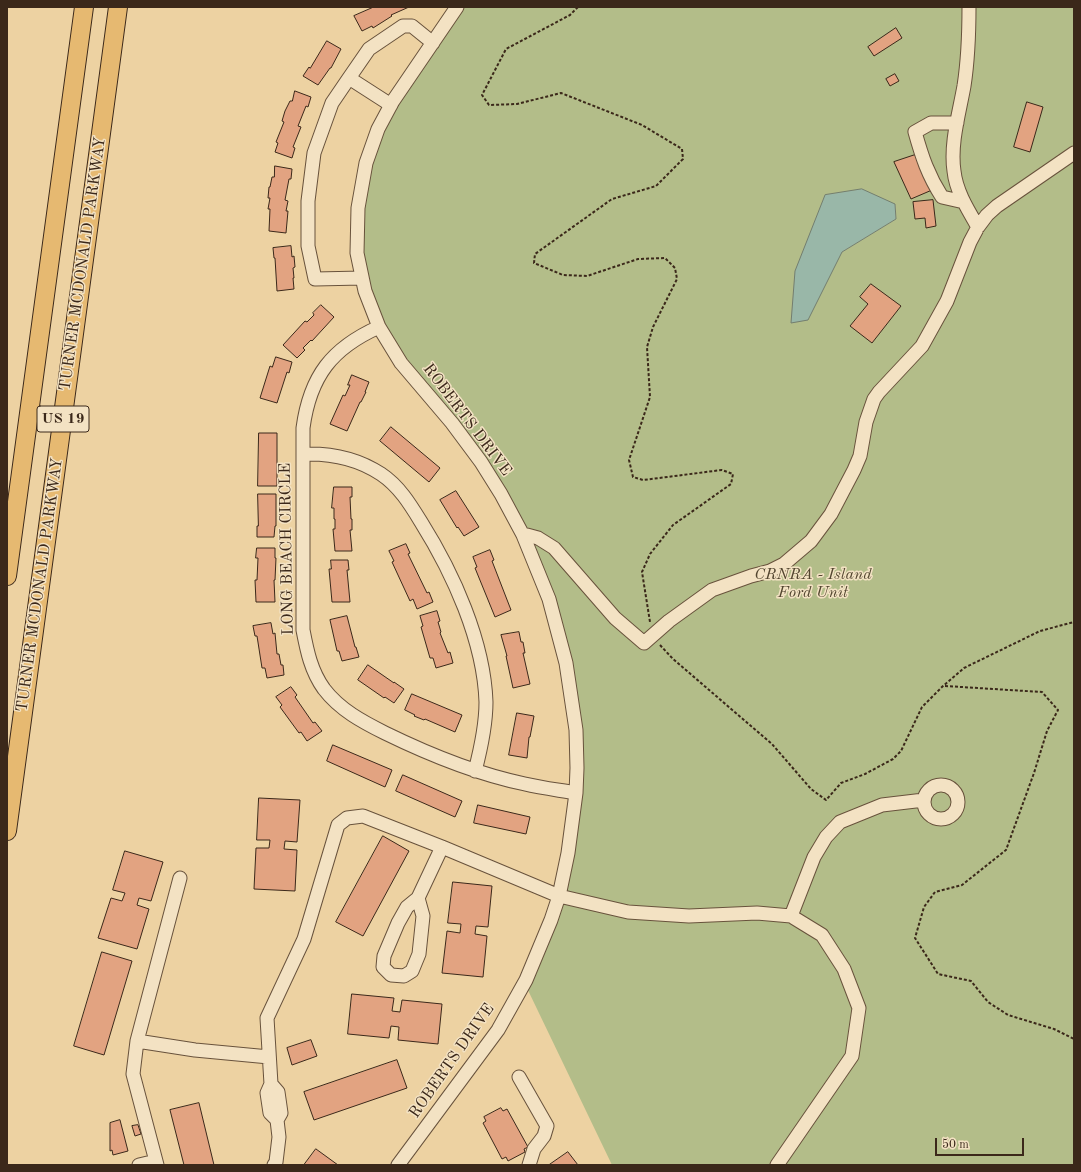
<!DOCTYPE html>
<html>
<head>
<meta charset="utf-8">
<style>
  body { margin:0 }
  #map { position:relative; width:1081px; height:1172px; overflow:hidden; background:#edd2a2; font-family:"Old Standard TT",serif }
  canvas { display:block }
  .frame { position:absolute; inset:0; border:8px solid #3b281a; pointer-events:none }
  .scale { position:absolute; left:935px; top:1138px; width:89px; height:18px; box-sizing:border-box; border:2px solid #3b281a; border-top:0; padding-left:5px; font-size:12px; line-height:14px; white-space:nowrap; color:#3b281a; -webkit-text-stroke:3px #f3e2c3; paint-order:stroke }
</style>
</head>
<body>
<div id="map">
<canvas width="1081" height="1172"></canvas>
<div class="frame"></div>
<div class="scale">50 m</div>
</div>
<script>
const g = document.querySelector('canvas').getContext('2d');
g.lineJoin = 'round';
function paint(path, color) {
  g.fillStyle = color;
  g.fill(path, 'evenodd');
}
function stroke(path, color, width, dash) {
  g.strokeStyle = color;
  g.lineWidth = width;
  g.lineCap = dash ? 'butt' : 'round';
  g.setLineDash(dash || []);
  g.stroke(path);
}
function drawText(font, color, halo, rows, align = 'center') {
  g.font = font + ' "Old Standard TT",serif';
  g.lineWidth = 3;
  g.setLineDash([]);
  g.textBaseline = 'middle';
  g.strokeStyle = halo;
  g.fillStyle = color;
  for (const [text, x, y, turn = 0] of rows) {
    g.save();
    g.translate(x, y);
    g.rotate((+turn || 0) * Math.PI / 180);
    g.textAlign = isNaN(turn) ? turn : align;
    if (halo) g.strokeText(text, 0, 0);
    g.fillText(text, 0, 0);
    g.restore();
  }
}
paint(new Path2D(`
  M454,7H1074V1165H612L525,984L574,828V728L550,605L510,509L374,316L358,230L366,154ZM895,204L896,219L842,252Z`), '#b3bd89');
const water = new Path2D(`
  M862,189L895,204L896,219L842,252L808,320L791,323L795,271L825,195Z`);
paint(water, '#99b7a8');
stroke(water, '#737e6f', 1);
const building = new Path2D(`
  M374,7H409L391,15L392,16L373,28L372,26L362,31L354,16Z
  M896,28L902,38L874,56L868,47Z
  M327,41L341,49L331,68H330L318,85L303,76L309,67L310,68Z
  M895,74L899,81L890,86L886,79Z
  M295,91L311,97L308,107L306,106L298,126L301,127L293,147L295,148L292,158L275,152L278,143L276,142L284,122L282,121L285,111L290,101H292Z
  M1027,102L1043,107L1030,152L1014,147Z
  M915,155L932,190L911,199L894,162Z
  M275,166L292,169L291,179H289L285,200L288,201L286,211H288L286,233L269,231L270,209H268L270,198H268L269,187H270L272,177H274Z
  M933,200L936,226L926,228L925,218L915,219L913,202Z
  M291,246L292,257L294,256L295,267L293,268L294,278H293L294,289L277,291L275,258H274L273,248Z
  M871,284L901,306L872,343L850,326L868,304L860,297Z
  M321,305L334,317L312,341L311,340L303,348L305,350L297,358L283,345L305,321L307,322L314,315L313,313Z
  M276,357L292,362L289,373L287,372L277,403L260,398L270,366L272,367Z
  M352,375L369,382L365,392H366L361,402H360L347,431L330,424L343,395L345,396L350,385H348Z
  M391,427L440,468L429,482L380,441Z
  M259,433H277V486H258Z
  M334,487H352V497H350L351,519H352V530H350L352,551H335L333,529H335V519H334V508H332Z
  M456,491L479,527L464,536L458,527L457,528L440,500Z
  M258,494H276V526H275L274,537H257V526H258Z
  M406,544L410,553L408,554L427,593L429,592L433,602L417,609L413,599L410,601L392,562L394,561L389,551Z
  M257,548H275V558H276L275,580H274L275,602H256L255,580H257L258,558H256Z
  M490,550L494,560L492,561L511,610L495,617L475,568L477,567L473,557Z
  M331,560H348L349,570H347L350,602H332L329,569H331Z
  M437,611L440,621L438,622L441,632L440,633L448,653L450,652L453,663L436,668L433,658H430L421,627L423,626L420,616Z
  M347,616L355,647H356L359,657L342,661L339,651H337L330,620Z
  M271,623L273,634L275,633L277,654H279L281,665H283L284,675L267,678L265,668H262L257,636H255L253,626Z
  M519,632L521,642H523L525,653H523L530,684L513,688L506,656H507L501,635Z
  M368,665L394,683V682L404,689L394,703L385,697L384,698L358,680Z
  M291,687L297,695L295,697L313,723L315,722L322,731L307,741L301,732L299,733L280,707L282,705L276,697Z
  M412,694L462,715L455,732L425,719L424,720L414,716L415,715L405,710Z
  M517,713L534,716L530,737H529L527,758L509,755Z
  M333,745L392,770L385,787L327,761Z
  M403,775L462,801L455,817L396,791Z
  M259,798L300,800L297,842L285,841L284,849L297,850L295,891L254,889L256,848H269L270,840H257Z
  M478,805L530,817L526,834L474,823Z
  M383,836L409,851L363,936L336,922Z
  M125,851L163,862L151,901L139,898L137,905L149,909L137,949L98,938L111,898L122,901L125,893L113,890Z
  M453,882L492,886L488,927L476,926L475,934L487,936L483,977L442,973L447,931L460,933L461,924L448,923Z
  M102,952L132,961L104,1055L74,1046Z
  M352,994L394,998L392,1011L400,1012L402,1000L442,1004L438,1044L398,1040L399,1027L391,1026L389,1038L348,1034Z
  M311,1040L317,1056L292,1065L287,1048Z
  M397,1060L407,1088L314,1120L304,1092Z
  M199,1103L214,1165H184L170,1110Z
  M501,1108L503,1111L507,1109L528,1147L524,1149L525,1152L508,1161L506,1157L502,1159L483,1123L486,1121L484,1117Z
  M120,1120L128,1151L113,1155L112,1150L110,1151V1123Z
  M138,1125L141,1134L135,1136L132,1126Z
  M316,1149L338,1165H304Z
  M568,1152L578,1165H549Z`);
paint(building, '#e2a381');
stroke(building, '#3b281a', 1);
const minor = new Path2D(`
  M969,7C969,33 968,60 964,86C959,114 950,144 954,171C956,191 968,210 978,227
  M349,78L369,49L403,26H412L433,43
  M957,123H931L915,132C922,157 928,175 942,197L964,202
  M362,278L315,279L308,246V201L314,153L332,103L349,78L391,105
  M379,327C332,348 310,376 303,428V630C307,651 311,671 324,689C340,710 363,722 385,733C430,755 477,774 525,784C542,788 559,790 576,793
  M303,454C331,453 357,458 381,474C399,486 410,504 421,522C453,573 484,641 486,702C486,726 481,748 475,771
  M523,535H527L538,538L554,548L615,618L644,643L669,621L712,590L751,576L770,571L784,564L811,541L831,514L854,470L860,456L866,422L874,399L879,392L922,346L947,301L970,242L978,227L987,215L997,206L1074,153
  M924 802a17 17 0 1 1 34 0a17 17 0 1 1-34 0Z
  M418,898L423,916L419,954L412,971L404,976L391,975L383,967L384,956L398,923L407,907L418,898L442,847
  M791,916L814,857L826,837L840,822L882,805L924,800
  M137,1041L195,1050L269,1057
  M519,1077L547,1126L544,1136L534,1149L529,1165
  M271,1084L267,1018L304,939L338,825L347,818L363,816L442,847L559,896L628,912L689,916L757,913L791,916L822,935L844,969L859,1008L852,1056L777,1165
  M139,1165L156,1161
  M157,1165L133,1074L137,1041L180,878
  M274,1165L276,1162L279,1137L277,1120L270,1113L267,1093L271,1084L278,1092L281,1113L277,1120
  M398,1165L498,1030L526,980L551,920L559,896L568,853L576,793L577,768L576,730L566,663L549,599L523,535L501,494L481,462L452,423L401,363L379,327L365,291L357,253L358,208L366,163L378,129L393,101L457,7`);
const highway = new Path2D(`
  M7,576L84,7
  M7,831L118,7`);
stroke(minor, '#68523c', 15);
stroke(highway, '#3b281a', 20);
stroke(new Path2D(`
  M578,7L570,15L506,49L482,95L489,105L517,104L561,93L642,125L682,149L683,159L656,186L612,199L535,254L534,263L563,275L587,276L638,259L665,258L675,268L677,279L653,327L647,347L650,397L629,460L633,477L643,480L722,470L733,474L731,484L673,525L650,554L642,572L650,622
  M660,645L673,659L772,744L811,789L826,800L841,783L865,774L893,759L901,751L922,707L943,686L964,668L1040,631L1074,622
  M945,686L1042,692L1058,710L1047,731L1034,773L1006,850L962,885L935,892L924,907L915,938L938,974L971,981L988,1002L1008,1015L1054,1029L1074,1039`), '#3b281a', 2, [3, 2]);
stroke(minor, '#f3e2c3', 13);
stroke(highway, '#e6b971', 18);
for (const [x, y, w] of [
  [63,419,52]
]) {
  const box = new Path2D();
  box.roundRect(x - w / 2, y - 13, w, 26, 3);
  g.fillStyle = '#f3e2c3';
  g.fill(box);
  stroke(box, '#3b281a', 1);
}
drawText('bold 15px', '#3b281a', null, [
  ["US 19",63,419]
]);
drawText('16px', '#3b281a', '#f3e2c3', [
  ["TURNER MCDONALD PARKWAY",83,264,-82],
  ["ROBERTS DRIVE",467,420,53],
  ["LONG BEACH CIRCLE",287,549,-91],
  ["TURNER MCDONALD PARKWAY",40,585,-82],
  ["ROBERTS DRIVE",452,1061,-55]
]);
drawText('italic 16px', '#534630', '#f3e2c3', [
  ["CRNRA - Island",813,575],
  ["Ford Unit",813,593]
]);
</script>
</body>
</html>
